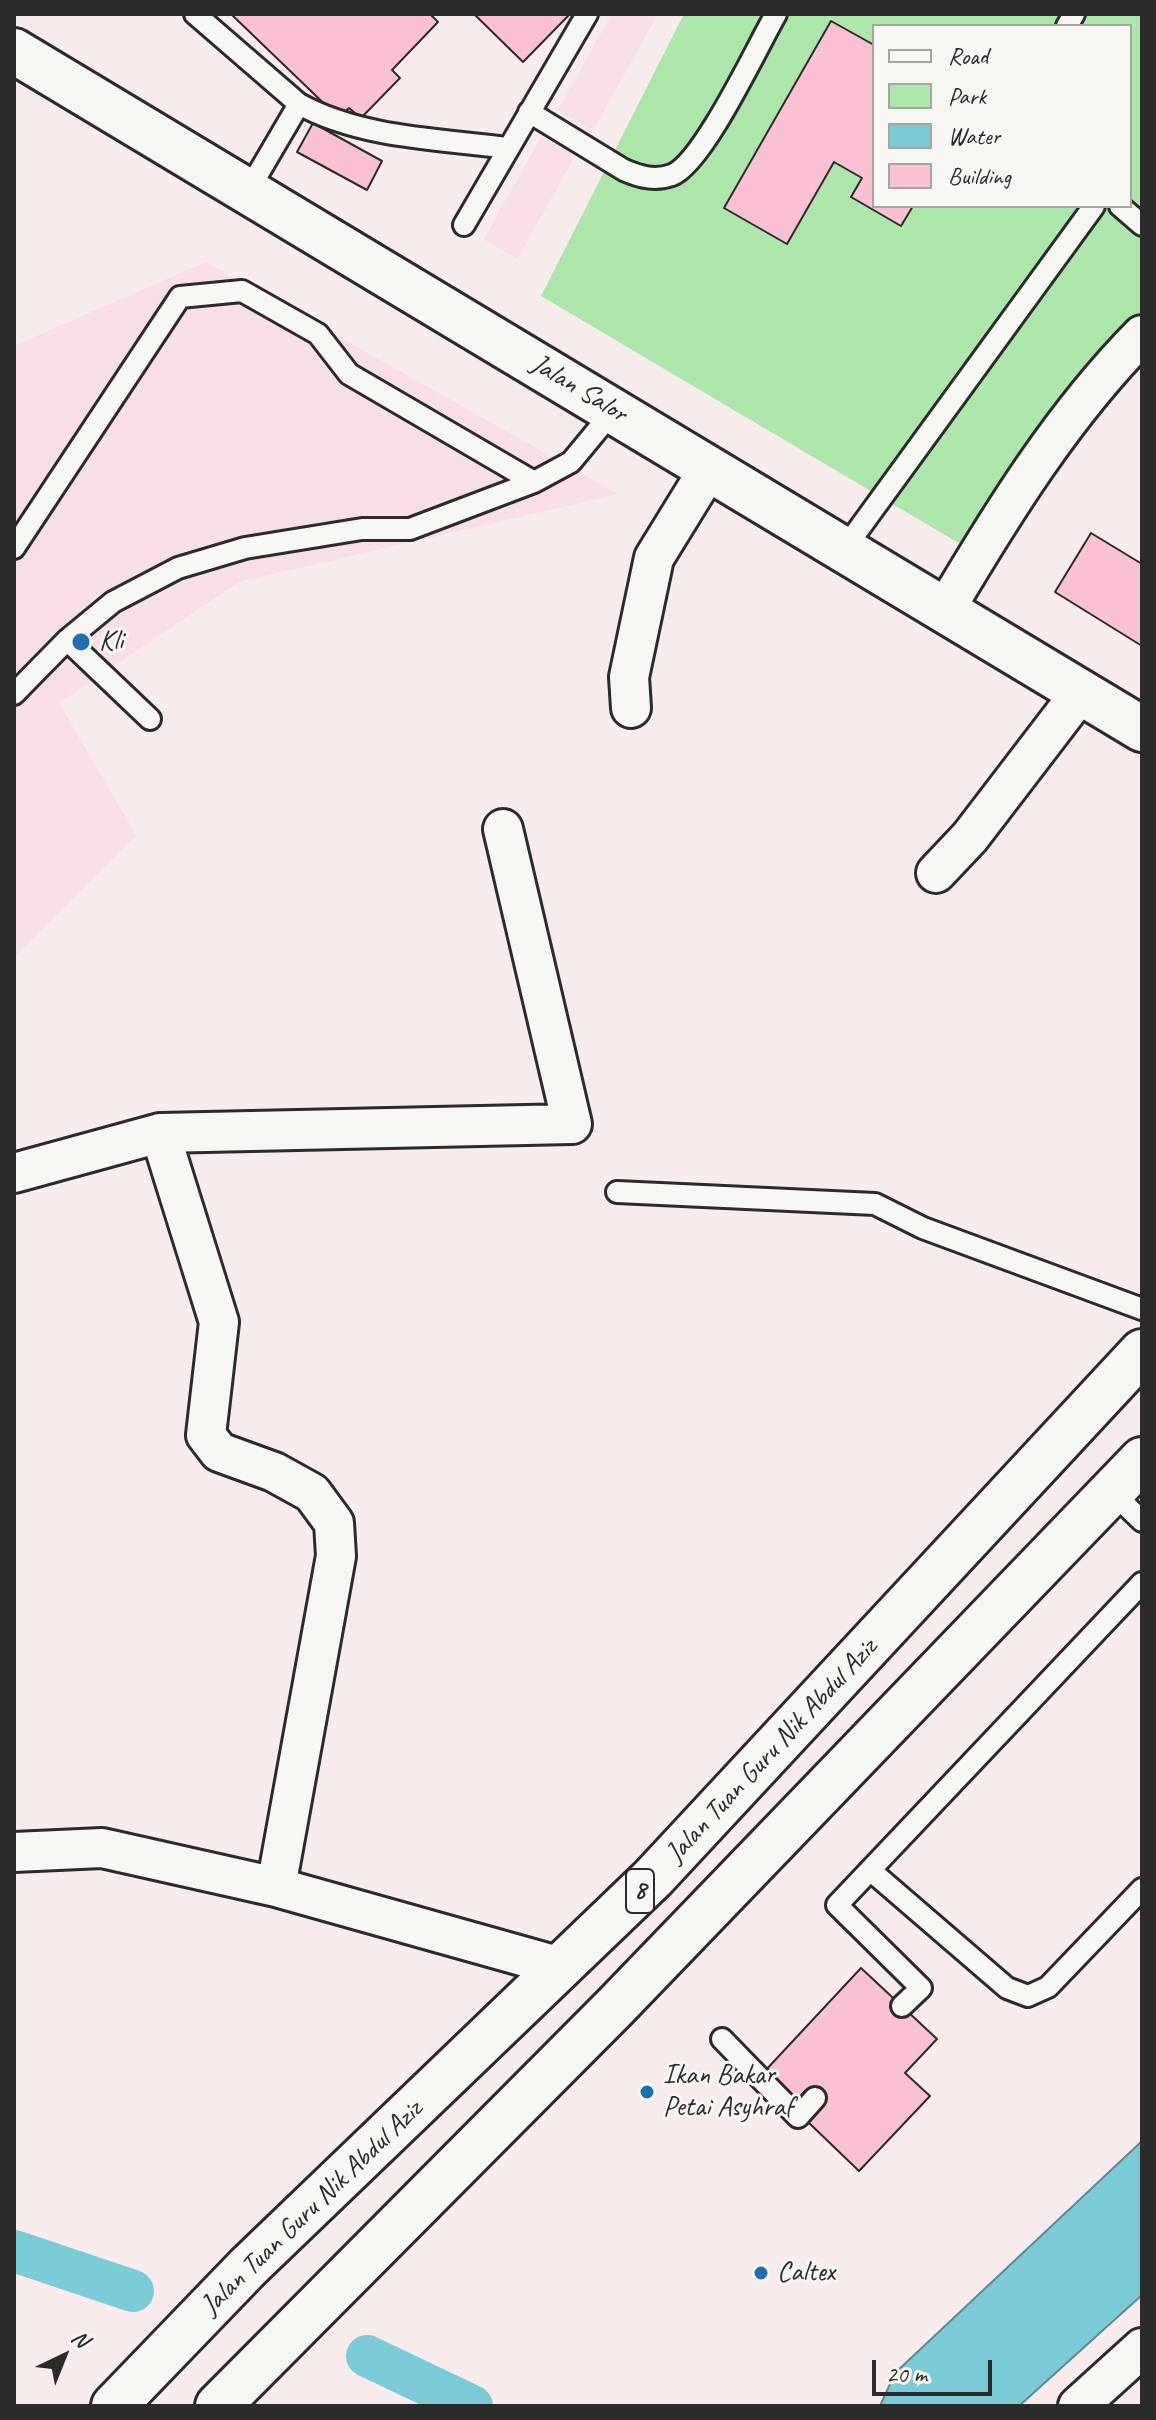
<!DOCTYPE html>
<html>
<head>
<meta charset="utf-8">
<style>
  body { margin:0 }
  #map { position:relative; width:1156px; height:2420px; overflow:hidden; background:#f7ebec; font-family:Caveat,sans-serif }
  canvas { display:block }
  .frame { position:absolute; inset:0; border:16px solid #2b2b2b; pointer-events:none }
  .legend { position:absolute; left:872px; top:24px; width:260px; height:184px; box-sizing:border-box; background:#f6f6f2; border:2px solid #a5a5a2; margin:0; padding:10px 14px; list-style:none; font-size:24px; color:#2b2b2b }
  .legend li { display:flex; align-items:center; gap:16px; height:40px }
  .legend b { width:40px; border:2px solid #a5a5a2 }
  .north { position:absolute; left:24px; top:2316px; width:80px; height:80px; -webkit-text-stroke:6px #f6f6f2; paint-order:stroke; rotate:43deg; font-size:22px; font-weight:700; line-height:32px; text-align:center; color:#2b2b2b }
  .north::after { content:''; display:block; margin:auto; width:28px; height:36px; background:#2b2b2b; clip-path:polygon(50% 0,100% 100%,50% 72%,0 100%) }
  .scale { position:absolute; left:872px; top:2360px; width:120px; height:36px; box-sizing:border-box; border:4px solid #2b2b2b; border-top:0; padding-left:10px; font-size:24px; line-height:28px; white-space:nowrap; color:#2b2b2b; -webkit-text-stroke:6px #f6f6f2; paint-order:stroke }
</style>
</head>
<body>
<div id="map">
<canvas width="1156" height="2420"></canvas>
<div class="frame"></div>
<ul class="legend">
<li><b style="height:10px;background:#f6f6f2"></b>Road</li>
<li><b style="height:22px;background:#ade6ab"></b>Park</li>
<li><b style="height:22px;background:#7bcad8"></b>Water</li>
<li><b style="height:22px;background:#fac1d4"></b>Building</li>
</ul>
<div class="north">N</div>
<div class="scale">20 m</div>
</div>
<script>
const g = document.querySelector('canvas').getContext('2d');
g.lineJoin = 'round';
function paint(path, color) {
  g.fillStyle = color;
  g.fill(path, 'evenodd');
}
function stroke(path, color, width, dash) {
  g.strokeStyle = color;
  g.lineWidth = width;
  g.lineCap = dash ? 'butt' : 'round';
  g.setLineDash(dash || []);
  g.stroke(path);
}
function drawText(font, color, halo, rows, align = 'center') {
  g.font = font + ' Caveat,sans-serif';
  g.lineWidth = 6;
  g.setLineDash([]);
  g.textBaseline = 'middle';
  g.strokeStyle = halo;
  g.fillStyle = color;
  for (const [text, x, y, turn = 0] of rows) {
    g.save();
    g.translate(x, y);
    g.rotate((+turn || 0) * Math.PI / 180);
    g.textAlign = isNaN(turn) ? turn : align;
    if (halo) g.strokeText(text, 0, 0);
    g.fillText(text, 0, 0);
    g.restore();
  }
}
paint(new Path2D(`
  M612,14H658L593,130L558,110Z
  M541,137L575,156L517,259L484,239Z
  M206,262L618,494L239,582L59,703L136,835L14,957V346Z`), '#f8dee5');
paint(new Path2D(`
  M684,14H1142V312C1069,384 1017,459 962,545L541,296ZM874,26H1130V206H874Z`), '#ade6ab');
const water = new Path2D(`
  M1142,2141V2295L1019,2406H880L895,2373Z`);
paint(water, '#7bcad8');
stroke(water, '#5b8a93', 2);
stroke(new Path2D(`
  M14,2251L133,2291
  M367,2356L472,2406`), '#7bcad8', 42);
const building = new Path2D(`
  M231,14H430L438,22L392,70L400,78L361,118L349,108L339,118Z
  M474,14H570L523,62Z
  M831,21L874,45V206H913L901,226L851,197L862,178L834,162L787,244L724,208Z
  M313,123L382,161L367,190L297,152Z
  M1091,533L1142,564V646L1055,592Z
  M861,1968L937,2039L905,2073L930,2096L859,2171L808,2122L823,2105L806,2090L796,2101L764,2072Z`);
paint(building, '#fac1d4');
stroke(building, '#2b2b2b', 2);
const service = new Path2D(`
  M195,14L299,104L248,191
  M1067,26L1074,14
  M299,104C361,138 439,139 508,148
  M529,112L624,170C640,177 655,181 672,175C703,163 757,47 776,14
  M1120,206L1142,225
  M464,225L587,14
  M14,548L180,297L242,291L318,334L349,374L534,482
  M845,548L1094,206
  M67,640L150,719
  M14,694L67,640L113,602L178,568L245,548L362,529H410L534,482L571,462L614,410
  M617,1192L875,1204L923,1228L1142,1309
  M1112,1492L1142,1521
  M870,1870L1007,1988L1028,1996L1048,1987L1142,1889
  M902,2006L921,1988L837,1905L1142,1583
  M722,2039L798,2117L815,2098`);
const minor = new Path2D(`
  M946,608C1003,512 1063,415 1142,335
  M631,708L629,677L654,558L710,467
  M936,873L970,837L1081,692
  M160,1133L219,1322L206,1435L219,1452L274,1472L312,1493L334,1523L336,1556L276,1887
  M14,1173L160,1133L572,1124L503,829
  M14,1852L102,1848L276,1887L561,1967
  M1078,2406L1142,2348`);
const secondary = new Path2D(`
  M14,51L1142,729`);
const primary = new Path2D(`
  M114,2406L248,2267L653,1878L1142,1352
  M218,2406L616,2006L1142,1460`);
stroke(service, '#2b2b2b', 26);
stroke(minor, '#2b2b2b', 44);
stroke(secondary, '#2b2b2b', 50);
stroke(primary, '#2b2b2b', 50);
stroke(service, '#f6f6f2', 20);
stroke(minor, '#f6f6f2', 38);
stroke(secondary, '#f6f6f2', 44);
stroke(primary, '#f6f6f2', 44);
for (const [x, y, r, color] of [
  [81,642,10,"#1f6fb2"],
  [647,2092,8,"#1f6fb2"],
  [761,2273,8,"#1f6fb2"]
]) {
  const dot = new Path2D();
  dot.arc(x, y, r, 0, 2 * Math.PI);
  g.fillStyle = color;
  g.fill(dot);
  stroke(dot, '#f6f6f2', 3);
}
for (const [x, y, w] of [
  [640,1891,28]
]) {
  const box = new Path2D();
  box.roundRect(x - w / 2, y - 22, w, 44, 6);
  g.fillStyle = '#f6f6f2';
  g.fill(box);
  stroke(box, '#2b2b2b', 2);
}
drawText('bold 26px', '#2b2b2b', null, [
  ["8",640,1891]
]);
drawText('28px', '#2b2b2b', '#f6f6f2', [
  ["Jalan Salor",579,389,31],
  ["Jalan Tuan Guru Nik Abdul Aziz",772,1751,-47],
  ["Jalan Tuan Guru Nik Abdul Aziz",312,2208,-44]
]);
drawText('28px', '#2b2b2b', '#f6f6f2', [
  ["Kli",99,642],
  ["Ikan Bakar",663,2076],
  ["Petai Asyhraf",663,2108],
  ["Caltex",777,2273]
], 'left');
</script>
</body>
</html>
